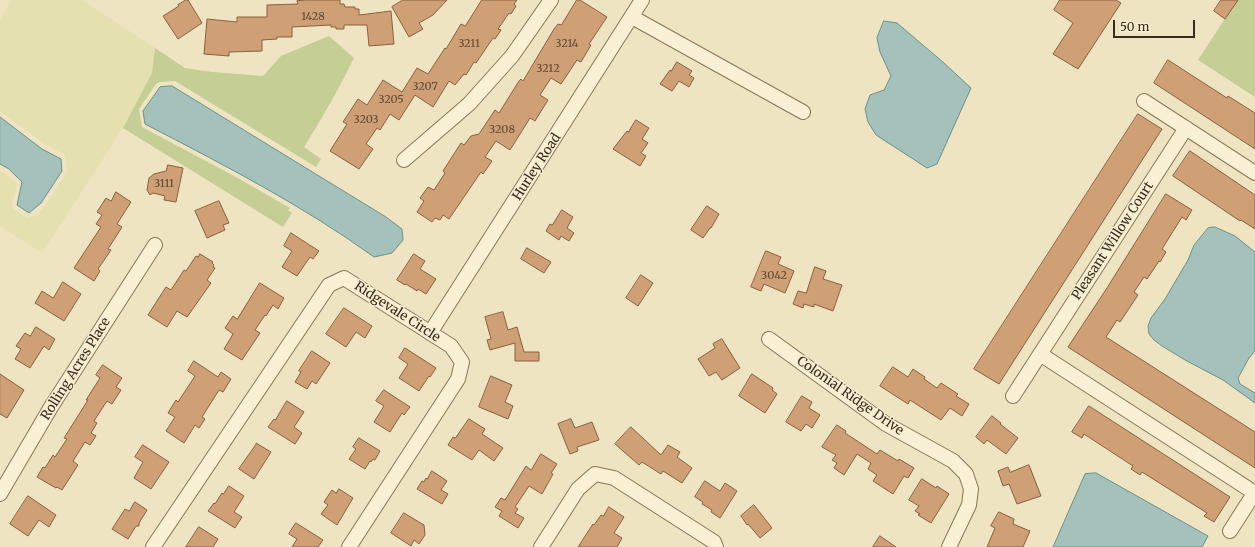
<!DOCTYPE html>
<html>
<head>
<meta charset="utf-8">
<style>
  body { margin:0 }
  #map { position:relative; width:1255px; height:547px; overflow:hidden; background:#efe4c2; font-family:Merriweather,serif }
  canvas { display:block }
  .scale { position:absolute; left:1113px; top:20px; width:82px; height:18px; box-sizing:border-box; border:2px solid #392c1d; border-top:0; padding-left:5px; font-size:12px; line-height:14px; white-space:nowrap; color:#392c1d; -webkit-text-stroke:3px #f7eed1; paint-order:stroke }
</style>
</head>
<body>
<div id="map">
<canvas width="1255" height="547"></canvas>
<div class="scale">50 m</div>
</div>
<script>
const g = document.querySelector('canvas').getContext('2d');
g.lineJoin = 'round';
function paint(path, color) {
  g.fillStyle = color;
  g.fill(path, 'evenodd');
}
function stroke(path, color, width, dash) {
  g.strokeStyle = color;
  g.lineWidth = width;
  g.lineCap = dash ? 'butt' : 'round';
  g.setLineDash(dash || []);
  g.stroke(path);
}
function drawText(font, color, halo, rows, align = 'center') {
  g.font = font + ' Merriweather,serif';
  g.lineWidth = 3;
  g.setLineDash([]);
  g.textBaseline = 'middle';
  g.strokeStyle = halo;
  g.fillStyle = color;
  for (const [text, x, y, turn = 0] of rows) {
    g.save();
    g.translate(x, y);
    g.rotate((+turn || 0) * Math.PI / 180);
    g.textAlign = isNaN(turn) ? turn : align;
    if (halo) g.strokeText(text, 0, 0);
    g.fillText(text, 0, 0);
    g.restore();
  }
}
paint(new Path2D(`
  M12,0H82L155,48L152,73L123,128L42,253L0,226V170L6,174L17,184L12,204L13,209L28,218L35,216L44,208L67,172L66,158L65,155L45,144L0,111V19Z`), '#e5e0af');
paint(new Path2D(`
  M1237,0H1255V97L1198,60Z
  M329,36L354,58C339,89 322,118 304,147L321,159L316,167L175,81L160,82L156,84L139,109L142,127L236,177L290,208L288,210L292,213L283,227L123,128L152,73L155,48L185,68L212,72L263,76L281,56Z`), '#c4ce95');
const water = new Path2D(`
  M884,21L897,23L944,63L971,88L937,164L927,168L876,135L868,122L865,109L870,95L884,90L891,76L880,52L877,38Z
  M172,86L386,217L402,229L403,240L392,253L374,257C302,205 224,165 145,124L143,111L160,87Z
  M0,117L42,149L61,159L62,171L41,203L29,213L17,205L22,182L9,169L0,164Z
  M1215,227L1235,236L1255,252V351L1249,358L1238,378L1240,384L1255,393V403L1223,380L1185,360L1162,346L1154,340L1149,334L1148,326L1151,318L1165,299L1188,260L1194,245L1208,228Z
  M1096,473L1208,536L1202,547H1053L1085,474Z`);
paint(water, '#a4c2bb');
stroke(water, '#6b9089', 1);
const building = new Path2D(`
  M186,0H188L202,23L178,39L163,16L179,6L178,5Z
  M308,0H340V4H344L345,7H355V9H359V15L391,11L394,44L369,46L367,25H344V29H336V27H331V25L292,27V37H277V39L262,40V51L229,52V56L204,54L207,19L237,22V17H267V5L298,4L297,1Z
  M403,0H447L433,15L419,23L423,29L409,37L392,7Z
  M482,0H517L514,4L516,6L511,14L509,13L498,29L501,30L495,39L493,38L476,63L474,62L466,75L464,74L455,85L449,81L433,107L415,95L399,120L390,114L380,130L377,128L366,144L373,149L359,169L330,151L347,124L343,122L358,99L367,105L383,80L402,92L417,68L428,74L445,48L446,49L461,24L465,26Z
  M577,0H580L607,17L589,44L591,45L581,62L577,60L561,84L551,78L540,95L548,100L535,121L530,118L510,150L496,141L485,157L492,161L483,174L481,172L449,219L443,215L440,220L435,218L432,222L417,212L424,201L420,198L428,187L434,190L445,173L443,171L461,143L464,145L471,136L479,134L495,110L499,113L519,81L521,79L523,81L554,29L558,24L561,25Z
  M1060,0H1116L1121,3L1078,69L1053,54L1073,23L1054,10Z
  M1221,0H1238L1225,19L1214,11Z
  M1168,60L1227,98L1228,96L1255,113V149L1154,83Z
  M677,62L692,71L689,75L694,78L689,87L679,81L672,91L660,84L670,70L671,71Z
  M1138,114L1162,129L999,384L974,369Z
  M636,120L649,128L642,139L648,143L641,153L646,156L640,166L613,149L627,131L628,132Z
  M1190,151L1255,195V229L1241,220L1240,221L1173,176Z
  M168,165L183,168L176,202L164,200L165,196L153,193L150,195L147,190L149,178L154,174L166,171Z
  M116,192L131,202L117,224L122,227L108,249L111,250L98,269L100,271L94,281L74,268L101,227L96,224L102,215L97,212L106,198L111,201Z
  M1166,194L1192,210L1186,220L1182,217L1162,249L1166,252L1160,262L1159,261L1147,279L1144,277L1134,292L1138,295L1120,322L1117,320L1106,337L1255,432V468L1068,347L1107,288Z
  M219,201L229,223L223,225L225,230L207,238L195,211Z
  M707,206L719,214L711,228H710L703,238L691,230Z
  M562,210L573,217L567,228L574,233L569,241L561,236L559,240L546,231L550,224L552,225Z
  M291,233L319,251L313,259L310,257L297,276L282,267L292,251L284,246Z
  M527,248L551,262L544,273L521,259Z
  M766,251L781,257L778,264L794,271L785,293L764,284L761,291L751,287Z
  M200,254L213,262L212,263L214,265L213,267L215,268L207,280L211,283L187,317L177,311L167,327L148,315L166,287L171,290L184,270L186,271L196,256L198,257Z
  M414,254L425,261L420,269L436,279L426,294L418,289L417,291L406,284L405,285L397,280Z
  M815,267L826,271L823,279L842,285L833,311L814,304V307L804,304L803,308L793,304L798,291L806,293Z
  M641,275L653,283L638,306L626,298Z
  M63,282L81,294L64,321L35,303L42,291L53,298Z
  M260,283L284,298L278,309L273,305L266,316L265,315L255,330L260,333L242,360L224,349L233,334L225,328L233,316L237,319Z
  M344,308L372,326L365,338L356,332L346,347L326,334Z
  M503,312L508,330L517,327L524,352H539V361H515V343L490,350L487,340L491,339L485,317Z
  M36,327L55,339L49,350L44,346L30,368L15,359L21,349L16,346L25,333L30,336Z
  M722,339L740,368L722,380L716,372L709,376L698,359L715,348L713,344Z
  M405,348L436,368L430,377L429,376L419,391L399,378L408,364L399,358Z
  M312,351L330,363L316,384L312,381L307,389L295,382L301,372L299,371Z
  M194,361L218,377L221,372L231,379L223,392L219,390L202,417L205,419L199,428L195,425L184,443L166,431L175,417L168,413L176,400L178,402L195,376L188,371Z
  M103,365L122,378L116,387L121,390L112,404L107,401L94,421L97,423L91,433L96,436L90,445L85,442L73,461L78,465L62,490L57,487L56,488L37,477L43,467L45,468L53,455L55,457L67,439L64,438L88,400H86L100,378L96,375Z
  M893,367L908,377L913,369L925,377L924,379L937,388L941,383L958,394L956,396L969,404L962,416L950,408L941,420L910,400L908,404L880,386Z
  M0,374L24,390L7,418L0,414Z
  M752,374L773,388L772,390L777,394L765,413L739,396Z
  M491,376L512,385L505,402L513,406L508,419L479,407Z
  M384,390L410,407L404,415L402,413L390,432L374,422L384,406L376,401Z
  M802,396L812,402L809,408L820,415L812,428L806,424L801,431L786,422Z
  M287,401L304,412L294,427L302,433L295,444L268,427L274,419L275,420Z
  M1089,406L1230,497L1214,522L1204,516L1207,513L1142,472L1140,475L1131,469L1133,466L1084,434L1082,438L1072,432Z
  M992,416L1001,423L1000,424L1018,438L1006,454L987,440L984,444L976,437Z
  M469,419L485,429L482,434L503,448L494,461L479,450L472,460L448,445L453,437L455,438Z
  M571,419L575,428L592,422L599,440L577,447L578,451L570,454L558,424Z
  M837,425L846,431L845,433L877,454L880,450L898,461L899,459L914,468L908,478L904,476L893,494L873,481L877,475L868,469L871,463L857,454L844,475L834,468L837,463L832,460L836,455L822,447Z
  M631,427L661,455L668,445L680,452L677,457L692,468L682,483L663,471L661,474L642,462L639,465L615,444Z
  M359,438L380,451L375,460L373,459L371,462L370,461L365,469L349,459L356,449L353,447Z
  M256,444V443L271,452L254,479L239,469Z
  M143,445L169,462L151,489L134,478L143,462L135,457Z
  M541,454L557,464L551,473L553,474L542,494L529,486L515,507L518,509L515,513L524,518L518,528L499,516L502,511L495,507L501,498L505,500L526,466L531,470Z
  M1029,465L1041,496L1017,504L1009,484L1003,486L998,471L1008,467L1010,472Z
  M432,471L447,481L441,490L448,494L442,504L417,489L422,481L424,482L426,478L427,479Z
  M922,479L936,488L937,486L949,494L931,523L918,515L920,514L915,511L919,506L909,500Z
  M705,481L720,491L725,483L737,491L720,518L711,512L712,510L702,504L703,502L695,497Z
  M229,486L244,496L234,512L242,517L235,528L208,511L214,503L215,504L222,493L223,494Z
  M339,489L353,498L337,525L321,514L328,505L324,502L332,490L336,493Z
  M28,496L56,515L49,527L39,520L28,536L10,524Z
  M135,502L147,510L139,523V526H136L128,539L112,529L125,509L129,511Z
  M754,505L772,528L760,538L748,524L747,525L741,516Z
  M609,507L624,517L614,533L622,538L617,547H578L593,524L594,525L601,515L603,516Z
  M999,512L1014,519L1013,524L1030,531L1023,547H987L995,528L991,526Z
  M404,513L424,525L425,535L419,544L414,540L411,546L391,533Z
  M296,523L323,540L318,547H292L297,539L289,534Z
  M199,527L218,539L213,547H186Z
  M880,536L896,547H873Z`);
paint(building, '#cfa076');
stroke(building, '#8a603d', 1);
const minor = new Path2D(`
  M632,17L803,112
  M1144,101L1255,173
  M404,160L469,104L512,56L551,0
  M430,333L642,0
  M769,339L886,424L953,461L966,474L971,489L969,505L949,547
  M1040,354L1255,493
  M1013,396L1186,128
  M0,494L51,407L155,245
  M1230,531L1255,492
  M153,547L329,285L344,278L451,346L462,362L458,379L349,547
  M541,547L578,489L595,474L614,478L714,542L716,547`);
stroke(minor, '#8a7558', 16);
stroke(minor, '#faf1d5', 14);
drawText('11px', '#5e4933', null, [
  ["1428",313,17],
  ["3211",469,44],
  ["3214",567,44],
  ["3212",548,69],
  ["3207",425,87],
  ["3205",391,100],
  ["3203",366,120],
  ["3208",502,130],
  ["3111",164,184],
  ["3042",774,276]
]);
drawText('13px', '#392c1d', '#f7eed1', [
  ["Hurley Road",537,167,-57],
  ["Pleasant Willow Court",1113,241,-57],
  ["Ridgevale Circle",397,312,33],
  ["Rolling Acres Place",76,369,-58],
  ["Colonial Ridge Drive",850,396,35]
]);
</script>
</body>
</html>
